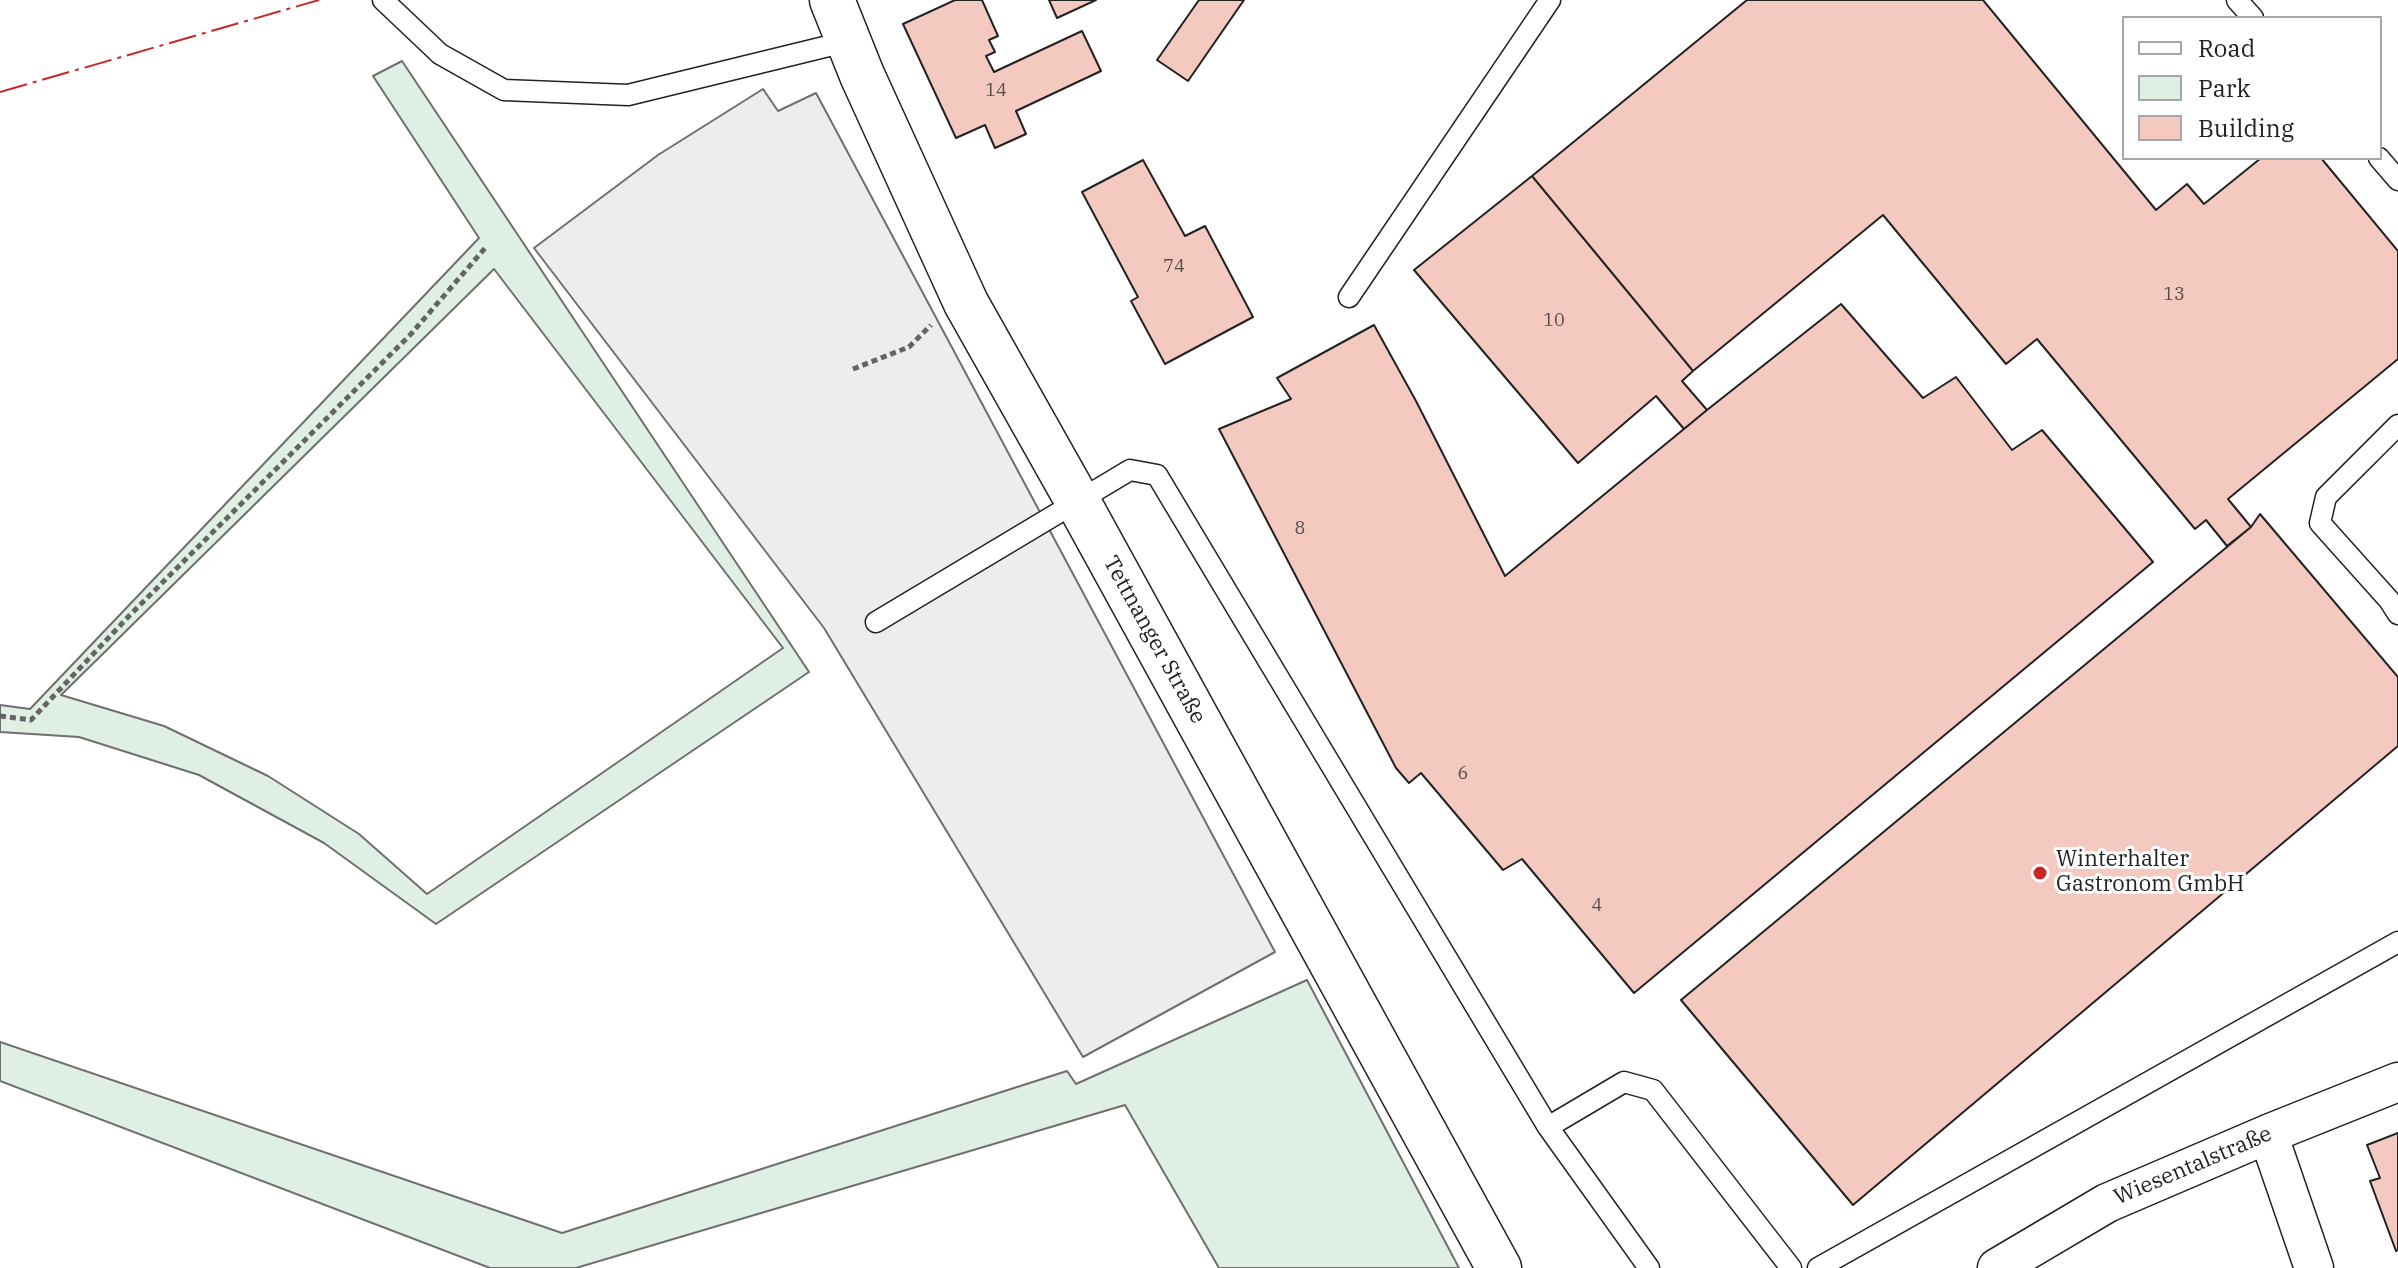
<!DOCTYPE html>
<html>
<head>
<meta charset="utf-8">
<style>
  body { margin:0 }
  #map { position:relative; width:2398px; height:1268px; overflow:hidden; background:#fff; font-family:"IBM Plex Serif",serif }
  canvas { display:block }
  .legend { position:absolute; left:2122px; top:16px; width:260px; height:144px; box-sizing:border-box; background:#fff; border:2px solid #a7a7a7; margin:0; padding:10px 14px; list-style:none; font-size:24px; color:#222 }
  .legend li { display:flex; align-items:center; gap:16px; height:40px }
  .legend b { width:40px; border:2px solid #a7a7a7 }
</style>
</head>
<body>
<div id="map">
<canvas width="2398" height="1268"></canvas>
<ul class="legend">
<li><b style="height:10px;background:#fff"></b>Road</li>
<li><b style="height:22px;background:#e0efe3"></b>Park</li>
<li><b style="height:22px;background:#f3c9c0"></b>Building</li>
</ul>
</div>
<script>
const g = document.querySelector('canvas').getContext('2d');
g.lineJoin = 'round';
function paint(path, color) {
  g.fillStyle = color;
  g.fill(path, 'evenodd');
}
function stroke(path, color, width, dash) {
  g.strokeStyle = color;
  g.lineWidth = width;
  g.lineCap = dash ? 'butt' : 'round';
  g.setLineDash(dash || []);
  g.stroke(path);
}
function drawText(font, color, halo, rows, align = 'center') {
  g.font = font + ' "IBM Plex Serif",serif';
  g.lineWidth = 6;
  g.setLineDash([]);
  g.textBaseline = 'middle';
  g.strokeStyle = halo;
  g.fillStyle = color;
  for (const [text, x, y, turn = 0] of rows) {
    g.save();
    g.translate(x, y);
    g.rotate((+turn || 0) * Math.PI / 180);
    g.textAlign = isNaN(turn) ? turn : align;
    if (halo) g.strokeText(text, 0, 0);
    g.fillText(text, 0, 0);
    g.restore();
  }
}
const green = new Path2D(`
  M402,61L809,672L436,924L324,843L199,775L79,737L0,732V705L30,709L479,238L373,76ZM494,269L783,648L427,894L359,834L268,776L164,726L61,695Z
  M1307,980L1459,1268H1219L1125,1105L576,1268H490L0,1081V1042L562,1233L1067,1071L1076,1084Z`);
paint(green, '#e0efe3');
stroke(green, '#6f6f6f', 2);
const parking = new Path2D(`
  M763,89L778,111L816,93L1275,952L1083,1057L824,628L534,248L658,155Z`);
paint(parking, '#ededed');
stroke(parking, '#6f6f6f', 2);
const building = new Path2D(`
  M955,0H982L998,36L989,40L995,52L986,56L994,72L1082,31L1101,71L1016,111L1026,134L995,148L985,125L956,138L903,24Z
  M1049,0H1096L1057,18Z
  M1199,0H1244L1188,81L1157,60Z
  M1747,0H1983L2156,210L2187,184L2204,204L2261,158H2321L2398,251V359L2228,499L2251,527L2227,546L2206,520L2195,529L2037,339L2006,364L1883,215L1693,371L1532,176Z
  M1143,160L1185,236L1205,226L1253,317L1165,364L1131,301L1138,297L1082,192Z
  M1532,176L1693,371L1682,381L1707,410L1684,429L1656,396L1578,463L1414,270Z
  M1841,304L1923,398L1956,377L2012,450L2042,430L2153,562L1634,993L1522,859L1503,870L1421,773L1409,783L1396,768L1219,429L1291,399L1277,378L1374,325L1416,401L1505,576L1707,410Z
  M2260,514L2398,677V746L1853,1205L1681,1000L2251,527Z
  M2398,1133V1250L2396,1251L2370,1181L2380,1178L2367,1145Z`);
paint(building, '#f3c9c0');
stroke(building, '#222', 2);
const service = new Path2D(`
  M383,0L440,54L504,90L628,95L849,41
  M2237,0L2253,18
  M2379,158L2398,180
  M1349,297L1550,0
  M2398,425L2326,497L2320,523L2389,600L2398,614
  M876,622L1130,470L1157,475L1548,1127L1624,1082L1653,1090L1791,1268
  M1548,1127L1649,1268
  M1818,1268L2398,942`);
const minor = new Path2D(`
  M2268,1134L2314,1268
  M1997,1268L2107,1203L2268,1134L2398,1082`);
const secondary = new Path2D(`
  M832,0L862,75L966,303L1077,500L1499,1268`);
stroke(service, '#222', 23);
stroke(minor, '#222', 41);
stroke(secondary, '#222', 47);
stroke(new Path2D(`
  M853,369L909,347L931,325
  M0,716L31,720L130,615L411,334L486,247`), '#646464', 5, [6, 4]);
stroke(service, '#fff', 20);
stroke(minor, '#fff', 38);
stroke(secondary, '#fff', 44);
stroke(new Path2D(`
  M0,92L319,0`), '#c62828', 2, [28, 6, 4, 6]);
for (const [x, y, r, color] of [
  [2040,873,8,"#c62828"]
]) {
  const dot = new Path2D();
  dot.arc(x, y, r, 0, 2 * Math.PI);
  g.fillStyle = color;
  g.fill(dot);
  stroke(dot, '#fff', 3);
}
drawText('18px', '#564c4a', null, [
  ["14",996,91],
  ["74",1174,267],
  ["13",2174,295],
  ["10",1554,321],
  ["8",1300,529],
  ["6",1463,774],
  ["4",1597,906]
]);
drawText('22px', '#222', '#fff', [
  ["Tettnanger Straße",1154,640,61],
  ["Wiesentalstraße",2193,1166,-23]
]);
drawText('22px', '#222', '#fff', [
  ["Winterhalter",2056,860],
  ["Gastronom GmbH",2056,885]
], 'left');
</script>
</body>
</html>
